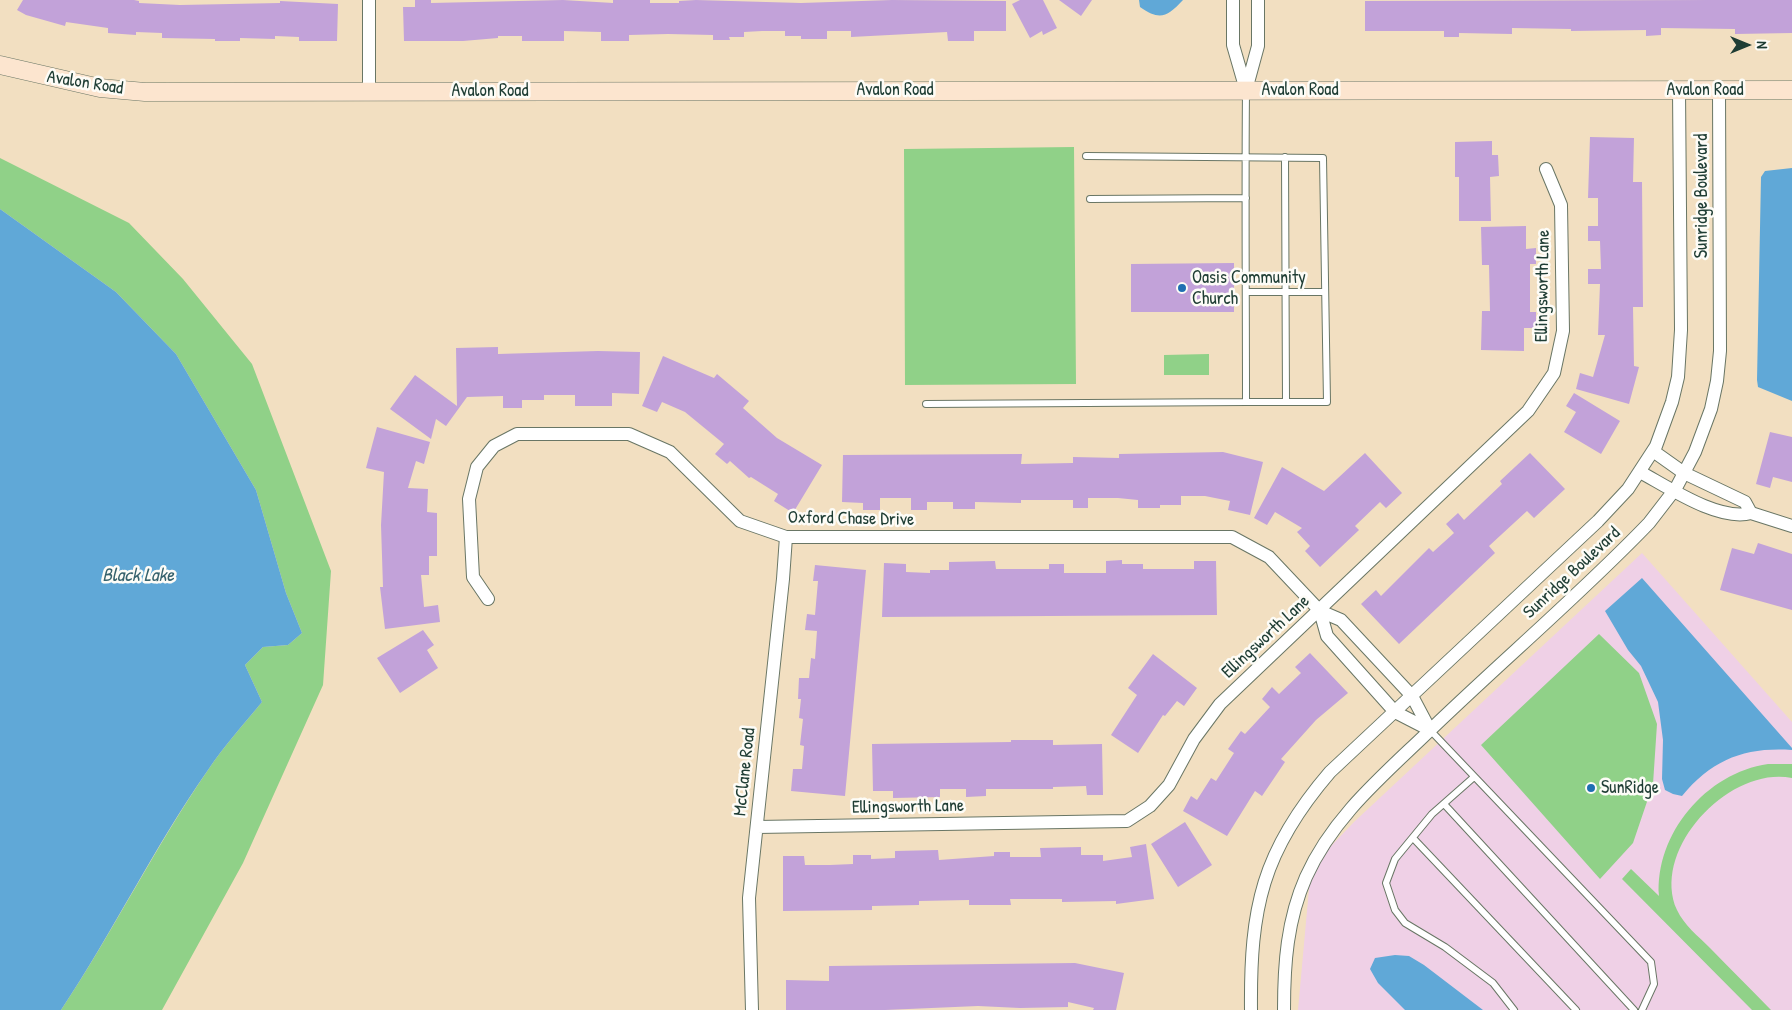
<!DOCTYPE html>
<html>
<head>
<meta charset="utf-8">
<style>
  body { margin:0 }
  #map { position:relative; width:1792px; height:1010px; overflow:hidden; background:#f2dfc1; font-family:"Patrick Hand",sans-serif }
  canvas { display:block }
  .north { position:absolute; left:1722px; top:20px; width:50px; height:50px; -webkit-text-stroke:4px #fdfcf7; paint-order:stroke; rotate:90deg; font-size:14px; font-weight:700; line-height:20px; text-align:center; color:#1f3d34 }
  .north::after { content:''; display:block; margin:auto; width:18px; height:22px; background:#1f3d34; clip-path:polygon(50% 0,100% 100%,50% 72%,0 100%) }
</style>
</head>
<body>
<div id="map">
<canvas width="1792" height="1010"></canvas>
<div class="north">N</div>
</div>
<script>
const g = document.querySelector('canvas').getContext('2d');
g.lineJoin = 'round';
function paint(path, color) {
  g.fillStyle = color;
  g.fill(path, 'evenodd');
}
function stroke(path, color, width, dash) {
  g.strokeStyle = color;
  g.lineWidth = width;
  g.lineCap = dash ? 'butt' : 'round';
  g.setLineDash(dash || []);
  g.stroke(path);
}
function drawText(font, color, halo, rows, align = 'center') {
  g.font = font + ' "Patrick Hand",sans-serif';
  g.lineWidth = 5;
  g.setLineDash([]);
  g.textBaseline = 'middle';
  g.strokeStyle = halo;
  g.fillStyle = color;
  for (const [text, x, y, turn = 0] of rows) {
    g.save();
    g.translate(x, y);
    g.rotate((+turn || 0) * Math.PI / 180);
    g.textAlign = isNaN(turn) ? turn : align;
    if (halo) g.strokeText(text, 0, 0);
    g.fillText(text, 0, 0);
    g.restore();
  }
}
paint(new Path2D(`
  M1642,553L1792,722V1010H1298L1311,867L1354,822Z`), '#efd0e6');
paint(new Path2D(`
  M1074,147L1076,384L905,385L904,149Z
  M0,158L129,223L183,279L252,364L331,571L323,685L243,863L162,1010H61C113,932 155,847 208,770C224,746 244,724 262,702L245,665L263,647L288,645L302,633L286,593L256,490L176,354L116,292L0,209Z
  M1209,354V375H1164V355Z
  M1599,634L1639,673L1657,724L1653,784L1633,843L1600,879L1481,745Z
  M1768,764H1792V778C1730,765 1650,849 1677,910C1684,925 1698,936 1710,948C1730,969 1751,989 1771,1010H1752L1622,879L1631,869L1659,896C1655,834 1706,773 1768,764Z`), '#90d188');
paint(new Path2D(`
  M1139,0H1183C1167,17 1160,21 1140,7Z
  M1792,168V401L1758,387L1757,380L1761,177L1765,171Z
  M0,209L116,292L176,354L256,490L286,593L302,633L288,645L263,647L245,665L262,702C244,724 224,746 208,770C154,847 113,932 61,1010H0Z
  M1642,578L1792,748V750C1745,747 1713,759 1682,796L1673,794L1665,790L1662,779L1663,740L1658,702L1641,666L1628,650L1605,611Z
  M1395,955L1409,956L1424,965L1483,1010H1405L1378,983L1370,969L1375,958Z`), '#60a8d7');
paint(new Path2D(`
  M23,0H134L139,1V3L180,5L280,3V1L338,4L337,41H299V37L275,36V39L240,38V41H215V39L162,38V33L136,32V35L108,33V28L66,22L65,26L26,15L17,10Z
  M415,0H431V3L563,0L613,3V0H650V3H679V1L696,0L801,3L892,0L1006,1V31H974V41H948L947,32L851,37V31H827V39H801V36H785V31H762L744,32V37H729L730,40H713V35L668,34L629,35V41H601V32L564,31V41H522V36H498V38L463,41H404L403,7H415Z
  M1020,0H1043L1057,28L1043,35L1042,31L1030,38L1012,4Z
  M1059,0H1092L1081,16Z
  M1709,0H1792V33L1735,34V29L1661,28V35L1646,36V30L1571,31V29L1512,28V34L1459,33V37H1444V31H1365V1Z
  M1590,137L1634,138L1633,182H1642L1643,307H1633L1634,366L1639,367L1629,404L1576,389L1580,373L1593,377L1605,335H1598L1600,284H1588V269H1601L1600,241H1588V226H1598V198H1588Z
  M1492,141V155H1498L1499,176L1490,177L1491,221H1459V177H1455V142Z
  M1526,226V249L1536,248V264H1530V312H1536V328H1524V351L1481,350L1482,311H1490L1489,265H1482L1481,227Z
  M1234,263V312H1131V264Z
  M498,347V354L598,351L640,352L639,394L612,393V406H575V395H544V400H522V408H503V396L467,397L446,426L436,419L431,439L390,409L415,375L457,406L456,348Z
  M663,356L714,378L717,374L749,401L743,408L777,438L822,465L793,513L774,501L778,494L751,477L749,478L730,461L727,464L715,454L724,444L685,412L662,402L657,412L642,406Z
  M1574,393L1620,421L1601,454L1564,432L1576,412L1566,406Z
  M377,427L430,442L424,464L416,461L408,488L428,489L427,512L437,513V556H429V575H421L424,607L438,605L440,622L385,629L380,587H383L381,525L384,472L366,468Z
  M1770,432L1792,437V482L1773,477L1770,488L1756,484Z
  M1223,452L1263,462L1250,515L1228,510L1230,501L1205,496H1181V505H1160V508H1138V500L1118,498H1088V508H1073V500H1021V503L975,502V509H953V502H927V510H911V498H880V510H863V503L842,502L843,455L1022,454L1021,464L1073,463V457L1119,458V454Z
  M1365,453L1402,493L1386,508L1380,502L1355,526L1359,530L1320,567L1305,551L1310,546L1297,532L1302,528L1275,512L1267,525L1254,518L1282,467L1324,491Z
  M1530,453L1565,489L1534,518L1527,511L1489,546L1495,553L1399,644L1361,604L1376,590L1381,596L1429,548L1433,552L1454,533L1446,524L1458,513L1464,520L1502,484L1500,481Z
  M1758,543L1792,554V610L1720,590L1732,548L1754,554Z
  M1122,560V564H1143V569H1194V561H1216L1217,615L882,617L884,563L906,564V572L930,573V570H949V562L995,561L996,569H1049V564H1064V573H1106V561Z
  M815,565L866,570L845,796L791,791L793,769H802L804,746L800,745L803,719L799,718L801,699H798L799,678H809L811,658L815,659L817,631L805,630L807,614L815,615L818,581H813Z
  M423,630L434,645L427,650L438,668L400,693L377,658Z
  M1310,653L1348,693L1316,720L1281,759L1285,762L1262,796L1255,791L1227,836L1183,811L1191,796L1197,800L1211,778L1216,781L1234,753L1228,749L1241,731L1245,734L1270,707L1262,699L1272,687L1279,694L1301,673L1295,667Z
  M1153,654L1197,688L1184,706L1177,701L1165,716L1163,715L1138,753L1111,735L1137,695L1128,688Z
  M1011,740H1053V745L1102,744L1103,795H1087L1086,786L1053,787V789H986V796L966,797V789H940V797L893,798V791H873L872,744L1011,742Z
  M1185,822L1212,865L1178,887L1151,844Z
  M1146,844L1154,899L1116,904V901L1062,902V899H1010L1011,905H969V900L919,901V905L872,906V910L783,911V856H804L805,865H830L853,864V855H871V859L895,858V851L938,850L939,860L994,856V852H1010V857H1041L1040,848L1081,847V855H1103V861L1132,857L1130,847Z
  M1075,963L1124,973L1116,1010H1093L1094,1008L1068,1002V1007L1020,1008L978,1006L885,1010H786V980L829,981V966Z`), '#c2a2d9');
const lane = new Path2D(`
  M1086,156L1323,158L1327,402H1246C1246,299 1245,195 1246,91
  M1285,157L1286,402
  M1090,199L1246,198
  M1246,292H1325
  M926,404L1246,402
  M1430,730L1651,962L1654,984L1642,1010
  M1474,777L1432,814L1395,859L1386,883L1395,910L1405,923L1445,947L1493,983L1514,1010
  M1444,804L1634,1010
  M1413,838L1576,1010`);
const street = new Path2D(`
  M369,0V91
  M1233,0V45L1246,90
  M1246,90L1258,46V0
  M1640,472C1668,487 1719,522 1751,513L1745,502L1684,473L1653,451
  M1751,513L1792,526
  M488,599L473,577L469,499L477,467L494,446L517,434H629L670,452L740,521L786,537H1232L1269,557L1320,611L1341,620L1412,696L1430,730
  M1320,611L1327,636L1395,712L1430,730
  M757,827L1127,821L1150,806L1169,785L1194,739L1220,704L1528,411L1554,373L1563,331L1561,205L1546,169
  M752,1010L749,898L783,579L786,537
  M1251,1010C1250,908 1262,851 1330,772L1598,521L1628,489L1656,446L1672,402L1678,377L1681,330L1679,90
  M1284,1010C1284,964 1287,920 1306,877C1332,819 1379,779 1424,736C1498,664 1578,597 1649,523L1676,488L1695,452L1711,409L1717,381L1720,351L1719,90`);
const secondary = new Path2D(`
  M0,65L100,88L145,92L1792,90`);
stroke(lane, '#697665', 8);
stroke(street, '#697665', 14);
stroke(secondary, '#697665', 19);
stroke(lane, '#fff', 6);
stroke(street, '#fff', 12);
stroke(secondary, '#fce5cf', 18);
for (const [x, y, r, color] of [
  [1182,288,5,"#1f6fb2"],
  [1591,788,5,"#1f6fb2"]
]) {
  const dot = new Path2D();
  dot.arc(x, y, r, 0, 2 * Math.PI);
  g.fillStyle = color;
  g.fill(dot);
  stroke(dot, '#fdfcf7', 2);
}
drawText('18px', '#1f3d34', '#fdfcf7', [
  ["Avalon Road",85,83,9],
  ["Avalon Road",895,90],
  ["Avalon Road",1300,90],
  ["Avalon Road",1705,90],
  ["Avalon Road",490,91],
  ["Sunridge Boulevard",1702,196,-90],
  ["Ellingsworth Lane",1543,286,-89],
  ["Oxford Chase Drive",851,519,1],
  ["Sunridge Boulevard",1572,573,-43],
  ["Ellingsworth Lane",1266,637,-43],
  ["McClane Road",745,772,-84],
  ["Ellingsworth Lane",908,807,-1]
]);
drawText('18px', '#1f3d34', '#fdfcf7', [
  ["Oasis Community",1192,278],
  ["Church",1192,299],
  ["SunRidge",1601,788]
], 'left');
drawText('italic 19px', '#36626d', '#fdfcf7', [
  ["Black Lake",138,576]
]);
</script>
</body>
</html>
